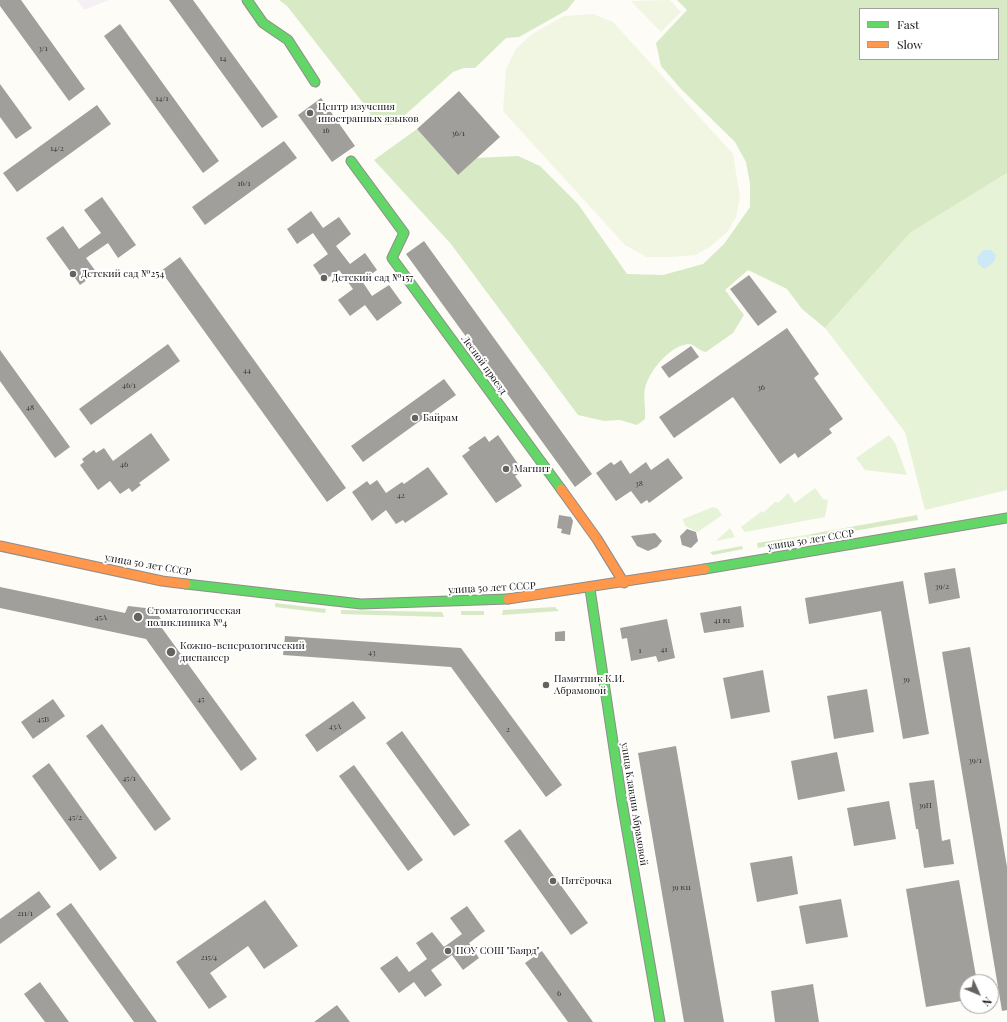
<!DOCTYPE html>
<meta charset="utf-8">
<style>
body{margin:0}
#map{position:relative;width:1007px;height:1022px;overflow:hidden;background:#fdfcf7;font-family:"Playfair Display",serif}
canvas{display:block}
.legend{position:absolute;left:859px;top:8px;width:140px;height:52px;box-sizing:border-box;background:#fff;border:1px solid #a0a0a0;margin:0;padding:5px 7px;list-style:none;font-size:12px;color:#111}
.legend li{display:flex;align-items:center;gap:8px;height:20px}
.legend b{width:20px;border:1px solid #a0a0a0}
.north{position:absolute;left:959px;top:974px;width:40px;height:40px;box-sizing:border-box;background:#fff;border:1px solid #a0a0a0;border-radius:50%;rotate:134deg;font-size:11px;font-weight:700;line-height:16px;text-align:center;color:#111}
.north::after{content:'';display:block;margin:auto;width:14px;height:18px;background:#646362;clip-path:polygon(50% 0,100% 100%,50% 72%,0 100%)}
</style>
<div id="map">
<canvas width="1007" height="1022"></canvas>
<ul class="legend">
<li><b style="height:5px;background:#63d668"></b>Fast</li>
<li><b style="height:5px;background:#ff974d"></b>Slow</li>
</ul>
<div class="north">N</div>
</div>
<script>
const c = document.querySelector('canvas').getContext('2d');
c.lineJoin = 'round';
function fillPath(path, color) { c.fillStyle = color; c.fill(path, 'evenodd'); }
function strokePath(path, color, width, dash) { c.strokeStyle = color; c.lineWidth = width; c.lineCap = dash ? 'butt' : 'round'; c.setLineDash(dash || []); c.stroke(path); }
function drawText(font, color, halo, rows, align = 'center') {
  c.font = font + ' "Playfair Display",serif'; c.lineWidth = 4; c.setLineDash([]); c.textBaseline = 'middle'; c.strokeStyle = halo; c.fillStyle = color; for (const [text, x, y, turn = 0] of rows) {
    c.save(); c.translate(x, y); c.rotate((+turn || 0) * Math.PI / 180); c.textAlign = isNaN(turn) ? turn : align; if (halo) c.strokeText(text, 0, 0); c.fillText(text, 0, 0); c.restore();
  }
}
fillPath(new Path2D(`
 M77,0H109L84,10Z`), '#f5f0f3');
fillPath(new Path2D(`
 M1007,173V490L925,510L905,432L825,328L910,233Z
 M889,435L895,443L907,475L865,470L856,458Z
 M815,488L823,499L828,500L825,517L745,532L741,527L762,511L763,513L776,501L778,503L788,493L795,503Z
 M713,507L718,509L722,515L698,532L685,526L683,519Z
 M730,528L735,537L716,541Z
 M811,534L812,538L782,543V539Z`), '#e7f3d7');
fillPath(new Path2D(`
 M279,0H575L567,10L519,37L506,38L475,68H464L453,72L395,124C380,127 373,120 367,108L287,6Z
 M677,0H1007V173L910,233L825,328L802,309L787,289L748,270L725,290L744,315L733,333L706,352C699,351 695,345 690,344C671,344 649,371 645,388C643,397 646,410 645,419L637,425L620,420L604,421L578,415L451,244L374,160L417,129L457,174L476,158L518,156L540,166L578,204L627,274L663,275L703,264L724,244L750,207V184L746,162L735,142L681,89L661,66L656,43L687,10ZM860,9H998V59H860Z
 M917,515L918,520L812,538L811,534Z
 M782,539V543L758,548L757,543Z
 M742,546L743,549L713,555L710,552Z
 M275,603L326,609L325,613L275,607Z
 M555,607L559,611L502,615L503,610Z
 M341,610L442,612L444,617L341,614Z
 M461,611H484V615H461Z`), '#d8eac5');
fillPath(new Path2D(`
 M670,0L681,12L661,32L631,1Z
 M593,14L613,22L733,154L740,197L736,217L728,231L710,247L695,255L672,257H647L625,245L503,111L506,69L516,49L532,34L564,16Z`), '#f0f6e1');
fillPath(new Path2D(`
 M984,250H991L996,255L994,262L984,269L978,264L977,257Z`), '#cde8f7');
fillPath(new Path2D(`
 M0,0H21L85,89L69,101L0,6Z
 M169,0H193L278,117L262,128Z
 M120,24L219,161L203,173L104,36Z
 M0,84L32,128L16,139L0,117Z
 M459,91L500,137L458,175L417,129Z
 M321,98L355,146L332,162L298,115Z
 M97,105L111,124L17,192L3,173Z
 M284,141L297,158L205,225L192,207Z
 M102,197L136,245L118,258L108,243L86,258L97,273L80,285L46,238L63,226L79,249L101,233L84,210Z
 M311,211L323,228L339,217L351,234L336,246L350,264L365,253L377,270L362,281L372,296L389,285L402,303L377,321L365,305L350,316L338,300L353,289L339,270L324,281L313,265L328,254L313,233L297,244L287,229Z
 M424,241L592,474L575,487L406,254Z
 M180,257L346,488L327,502L161,271Z
 M749,275L777,312L758,326L730,289Z
 M787,328L819,374L814,378L843,419L829,429L832,433L798,458L795,453L780,464L733,397L674,438L659,417Z
 M168,344L180,361L91,425L79,409Z
 M691,346L699,357L669,378L661,367Z
 M0,350L70,447L55,458L0,381Z
 M444,379L456,395L363,462L351,446Z
 M151,433L170,460L139,483L141,485L132,492L129,488L120,494L110,481L98,490L80,465L84,462L82,459L94,450L96,453L104,448L113,461Z
 M498,435L523,471L515,476L522,486L496,503L462,456L470,450L468,448L485,436L489,442Z
 M668,458L683,478L649,503L647,500L641,504L631,491L616,501L596,473L611,462L614,465L621,460L630,474L646,462L651,470Z
 M428,467L448,494L405,523L403,520L396,524L386,510L372,521L352,492L367,481L370,485L377,480L386,493L402,482L404,484Z
 M559,515L571,517L573,521L570,535L561,533L562,529L557,528Z
 M687,529L696,532L698,541L691,548L682,545L680,536Z
 M655,533L662,541L657,547L648,551L637,546L631,536Z
 M955,568L960,598L929,604L924,573Z
 M903,581L929,734L903,739L881,611L809,624L805,598Z
 M0,587L125,613L128,606L154,609L163,622L159,624L257,759L241,771L146,639L0,608Z
 M741,606L744,627L704,633L700,613Z
 M667,619L675,658L658,662L656,656L631,661L627,638L622,639L620,628Z
 M565,631V641H555V632Z
 M285,636L461,648L562,785L546,797L451,667L283,655Z
 M970,647L1007,867V1010L1002,1011L942,652Z
 M763,670L770,712L731,719L723,678Z
 M867,689L874,732L834,739L827,696Z
 M53,699L65,716L33,739L21,722Z
 M353,701L366,718L317,752L305,735Z
 M102,724L171,819L155,831L86,736Z
 M402,731L470,825L454,836L386,743Z
 M676,746L724,1022H684L638,753Z
 M837,752L845,791L798,800L791,761Z
 M49,763L117,858L100,871L32,776Z
 M354,765L423,860L408,871L339,776Z
 M934,780L942,841L950,839L954,864L924,868L918,829H916L909,783Z
 M889,801L896,839L854,846L847,808Z
 M520,829L588,923L571,935L504,841Z
 M792,856L798,894L757,902L750,863Z
 M959,880L977,982H967V1000L926,1007L906,889Z
 M39,891L51,907L0,944V919Z
 M841,899L848,937L806,944L799,906Z
 M265,900L298,946L264,969L248,946L210,973L227,997L209,1009L176,962Z
 M71,903L157,1022H134L56,914Z
 M467,906L485,931L469,943L479,958L463,970L452,955L431,970L442,985L425,997L414,982L399,993L380,968L397,956L409,972L427,959L416,943L432,932L444,947L462,934L450,918Z
 M542,951L593,1022H568L525,963Z
 M40,982L69,1022H45L24,994Z
 M813,984L819,1022H775L771,991Z
 M337,1005L350,1022H314Z`), '#a19f9c');
const fast = new Path2D(`
 M247,0L263,23L288,40L315,82
 M351,161L404,233L392,258L561,489
 M705,569L1007,518
 M186,584L361,604L508,599
 M590,589L622,802L660,1022`);
const slow = new Path2D(`
 M561,489L597,539L624,583
 M0,546L162,581L186,584
 M508,599L705,569`);
strokePath(fast, '#8e8d8b', 11);
strokePath(slow, '#8e8d8b', 11);
strokePath(fast, '#63d668', 9);
strokePath(slow, '#ff974d', 9);
for (const [x, y, r, color] of [
 [310,113,4,"#646362"],
 [73,274,4,"#646362"],
 [324,278,4,"#646362"],
 [415,418,4,"#646362"],
 [506,469,4,"#646362"],
 [138,617,5,"#646362"],
 [171,652,5,"#646362"],
 [546,685,4,"#646362"],
 [553,881,4,"#646362"],
 [448,951,4,"#646362"]
]) { const dot = new Path2D(); dot.arc(x, y, r, 0, 2 * Math.PI); c.fillStyle = color; c.fill(dot); strokePath(dot, '#fff', 1.5); }
drawText('8px', '#353434', null, [
 ["3/1",43,48],
 ["14",223,58],
 ["14/1",162,98],
 ["16",326,130],
 ["36/1",458,133],
 ["14/2",57,148],
 ["16/1",244,183],
 ["44",247,370],
 ["46/1",129,385],
 ["36",761,387],
 ["48",30,407],
 ["46",124,464],
 ["38",639,483],
 ["42",401,495],
 ["39/2",942,586],
 ["45А",101,617],
 ["41 к1",722,620],
 ["41",664,649],
 ["1",640,650],
 ["43",372,652],
 ["39",906,679],
 ["45",201,699],
 ["45Б",43,719],
 ["43А",335,726],
 ["2",508,729],
 ["39/1",975,760],
 ["45/1",129,778],
 ["39П",925,805],
 ["45/2",75,817],
 ["39 к11",681,887],
 ["211/1",25,913],
 ["215/4",209,957],
 ["6",559,993]
]);
drawText('10px', '#111', '#fff', [
 ["Центр изучения",318,107],
 ["иностранных языков",318,119],
 ["Детский сад №254",81,274],
 ["Детский сад №157",332,278],
 ["Байрам",423,418],
 ["Магнит",514,469],
 ["Стоматологическая",147,611],
 ["поликлиника №4",147,623],
 ["Кожно-венерологический",180,646],
 ["диспансер",180,658],
 ["Памятник К.И.",554,679],
 ["Абрамовой",554,691],
 ["Пятёрочка",561,881],
 ["НОУ СОШ \"Баярд\"",456,951]
], 'left');
drawText('10px', '#111', '#fff', [
 ["Лесной проезд",484,365,54],
 ["улица 50 лет СССР",811,540,-9],
 ["улица 50 лет СССР",148,565,10],
 ["улица 50 лет СССР",492,588,-3],
 ["улица Клавдии Абрамовой",634,804,81]
]);
</script>
